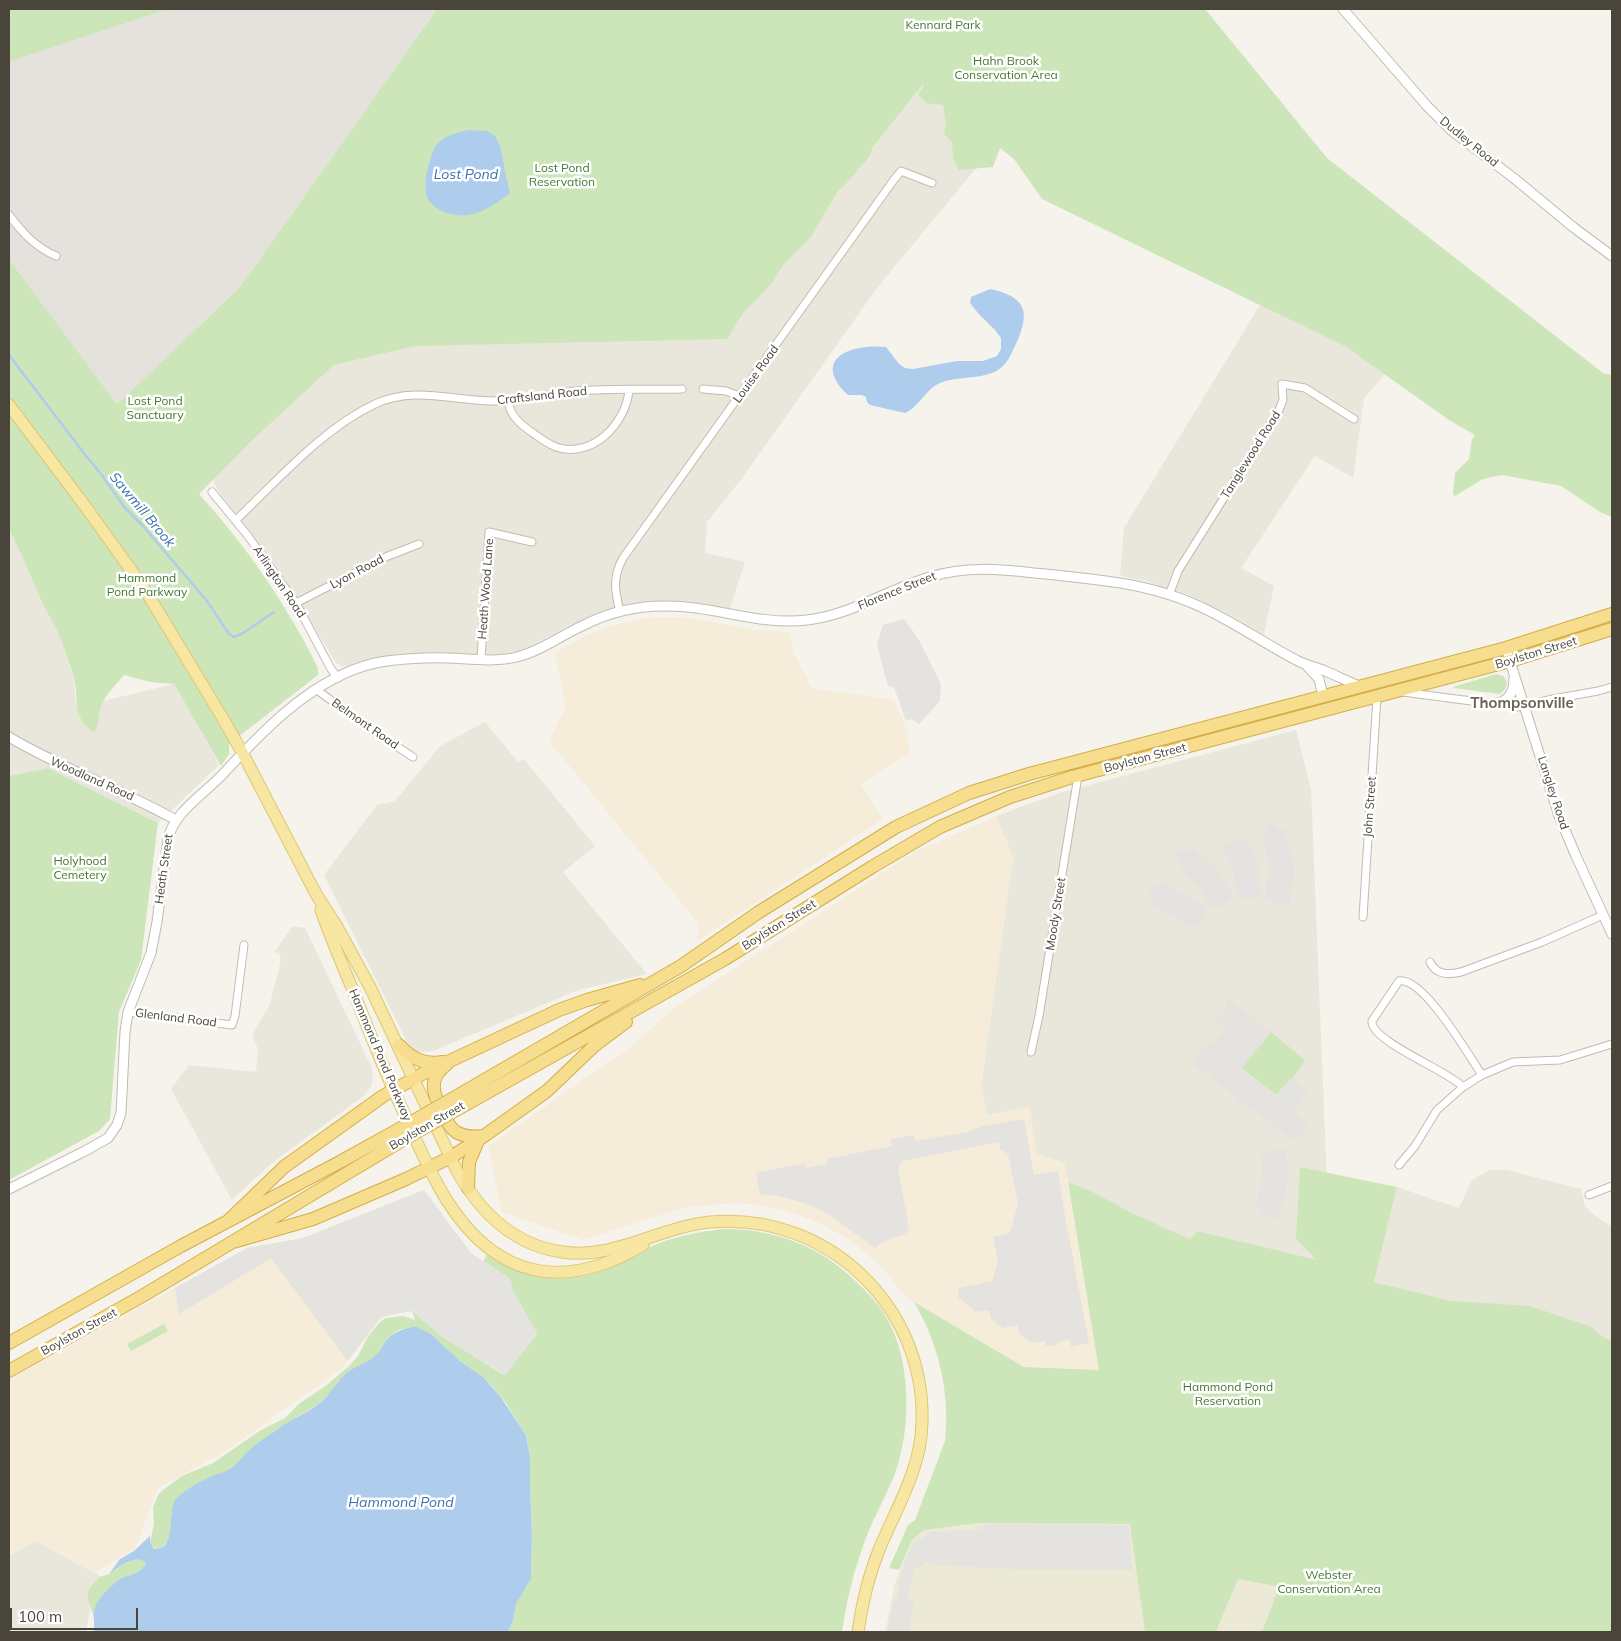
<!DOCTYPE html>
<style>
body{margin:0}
#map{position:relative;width:1621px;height:1641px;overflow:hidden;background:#f5f3ec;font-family:Mulish,sans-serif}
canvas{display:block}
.frame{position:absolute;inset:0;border:10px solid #49453a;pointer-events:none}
.scale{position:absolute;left:10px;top:1608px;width:128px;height:22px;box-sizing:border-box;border:2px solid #49453a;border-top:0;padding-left:6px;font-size:15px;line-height:18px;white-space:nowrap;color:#49453a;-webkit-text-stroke:4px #fff;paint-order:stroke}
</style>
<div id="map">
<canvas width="1621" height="1641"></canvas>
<div class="frame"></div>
<div class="scale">100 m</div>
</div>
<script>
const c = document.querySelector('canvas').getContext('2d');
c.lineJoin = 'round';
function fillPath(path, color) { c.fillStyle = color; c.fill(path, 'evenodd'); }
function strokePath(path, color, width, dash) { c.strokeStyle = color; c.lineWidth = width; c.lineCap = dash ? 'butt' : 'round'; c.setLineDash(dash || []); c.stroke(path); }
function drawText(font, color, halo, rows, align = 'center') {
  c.font = font + ' Mulish,sans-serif'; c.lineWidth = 5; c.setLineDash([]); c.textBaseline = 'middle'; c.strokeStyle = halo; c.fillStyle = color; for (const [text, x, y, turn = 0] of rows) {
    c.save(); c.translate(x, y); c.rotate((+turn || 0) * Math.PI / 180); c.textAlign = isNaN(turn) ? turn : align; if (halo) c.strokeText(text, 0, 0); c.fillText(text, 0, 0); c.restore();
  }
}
fillPath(new Path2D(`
 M918,80L996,144L877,288L743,477L707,522L705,553L745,562L729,611L698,603L655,601L630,603L574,623L519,652L490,655L431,652L371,658L344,667L336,663L286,581L217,489L212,476L334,365L416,346Z
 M1260,305L1346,347L1385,374L1364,398L1353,478L1315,456L1241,568L1274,586L1264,635L1227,613L1189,595L1146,581L1120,576L1124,528Z
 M9,530L18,546L38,594L44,607L52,618L60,638L74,679L76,705L99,720V711L103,701L174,684L206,740L219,765L158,823L48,768L9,776Z
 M485,722L518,762L524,759L595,846L563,872L647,974L578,990L433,1051L412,1052L324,875L377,805L395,801L440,746Z
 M1296,730L1311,789L1330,1258L1327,1285L1240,1260L1190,1239L1132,1213L1091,1191L1068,1182L1064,1163L1037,1154L1029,1107L987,1115L981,1087L1013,857L996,816L1059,793Z
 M293,926L305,928L371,1066L373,1075L371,1086L365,1095L272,1163L232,1200L171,1089L189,1065L256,1072L258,1049L252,1035L270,1004L281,960L279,953L274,952Z
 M1489,1170H1507L1581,1189L1585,1206L1594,1215L1609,1225H1612V1340L1374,1282L1397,1187L1459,1208L1472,1180Z
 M36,1541L102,1577L93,1592L86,1632H9V1556Z`), '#e9e6db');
fillPath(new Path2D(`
 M665,617L690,618L754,630L790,632L793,651L812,688L893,700L907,728L910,753L861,784L883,819L697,941L699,924L549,741L566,707L555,653L587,635L611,626L642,619Z
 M996,816L1013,857L981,1087L987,1115L1029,1107L1037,1153L1064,1163L1099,1370L1024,1367L906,1297L884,1270L859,1247L845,1237L817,1222L785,1210L752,1204L735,1203L686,1207L583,1240L502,1212L488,1146L632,1046L674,1008L913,853Z
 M424,1190L471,1253L510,1279L412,1311L381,1317L341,1369L226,1451L158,1488L135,1548L95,1573L36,1541L9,1556V1380L247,1248L303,1238Z`), '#f5ecda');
fillPath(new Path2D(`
 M169,9H437L240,287L117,404L9,259V62Z`), '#e5e2dd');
fillPath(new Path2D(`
 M919,1522L1136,1524L1148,1632H885L895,1583Z
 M1242,1570L1273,1584L1279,1592L1267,1632H1216Z`), '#ede9d7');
fillPath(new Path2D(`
 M9,9H169L9,62Z
 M437,9H1205L1327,158L1603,373L1612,375V517L1600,512L1561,486L1502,475L1483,479L1455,496L1453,494L1455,473L1469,459L1472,439L1475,435L1449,420L1346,347L1042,199L1014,159L1000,148L993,167L959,170L953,159L952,142L944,134L946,123L943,105L926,103L918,94L924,86L923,84L872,148V150L869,157L845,185L837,192L811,237L784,264L772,283L744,312L727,339L416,346L334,365L248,444L199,494C247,547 287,605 318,668V675L229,744V754L221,766L174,684L150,682L124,675C117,684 108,692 103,702C97,712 101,725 94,733C70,714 80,702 74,678C70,665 65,651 60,638C55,624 47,613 41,600C30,576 22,553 9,530V259L117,404L240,287Z
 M1496,674L1503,676L1507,682L1506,688L1500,694L1454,688L1453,687Z
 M48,768L158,823L141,960L119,1012L110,1119L99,1131L9,1180V776Z
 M1271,1032L1305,1060L1292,1079L1291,1078L1276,1095L1242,1068Z
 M1300,1167L1397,1187L1374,1282L1452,1301L1530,1306L1592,1327L1604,1338L1612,1340V1632H1262L1278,1590L1275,1586L1238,1579L1216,1632H1145L1130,1524L979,1523L924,1530L912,1540L899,1570L889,1568L908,1525L915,1520L945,1441C950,1392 939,1345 914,1302L1024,1367L1099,1370L1068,1182L1091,1191L1132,1213L1190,1239L1197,1231L1317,1260L1296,1239Z
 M722,1229C769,1228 816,1244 850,1276C865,1290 880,1304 889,1322C910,1363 911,1421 898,1464C891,1488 877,1510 868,1533C855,1565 847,1598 842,1632H508L513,1621L516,1604L531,1579L532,1534L530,1486V1458L526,1435L505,1402L493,1387L483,1377L460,1361L431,1334L411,1327L398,1330L389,1337L383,1344L380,1353L371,1360L357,1367L337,1383L332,1391L319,1404L274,1431L233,1468L187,1490L172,1508L170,1533L167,1542L159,1550L155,1549L150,1542L154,1524L153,1507L158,1495L163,1490L182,1476L213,1463L261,1430L285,1418L300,1403L327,1385L350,1365L358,1356L369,1335L380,1322L386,1318L403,1316L415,1320L412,1311L442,1336L504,1375L537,1334L512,1289L510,1279L483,1261L487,1255C526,1282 571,1286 614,1266C630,1258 645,1248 662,1242C682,1235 701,1232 722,1229Z
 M164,1324L168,1331L131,1351L127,1344Z
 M135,1559L144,1560L146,1563C141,1574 129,1574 120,1579C109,1586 94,1605 94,1618L88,1599V1592L92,1585L100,1577L109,1574L121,1565Z`), '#cde6b9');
fillPath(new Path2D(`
 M904,619L918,638L941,684L940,701L919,724L911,719L906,721L894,687L888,686L877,645L883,625Z
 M1274,822L1276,829L1284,828L1292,854L1294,867L1293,881L1289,904L1275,903L1265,896L1269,867L1267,855L1262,838L1267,835L1266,829L1264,827Z
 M1246,838L1256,860L1261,890V895L1248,900L1237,897L1233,870L1222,845L1228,842Z
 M1192,847L1212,864L1225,882L1233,895L1223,906H1210L1201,889L1180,869L1182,864L1175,855L1183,849L1186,852Z
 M1161,881L1207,908L1204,919L1201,923L1192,927L1151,903L1153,897L1147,893L1154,883L1157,885Z
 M1228,998L1270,1032L1241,1069L1276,1096L1291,1078L1307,1092L1293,1110L1310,1124L1295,1142L1253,1109L1250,1111L1246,1108L1247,1106L1243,1104L1242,1105L1235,1099L1236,1097L1209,1077L1210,1075L1206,1073L1205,1074L1195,1066L1196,1064L1193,1062L1207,1044L1214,1042L1224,1030L1222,1024L1215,1020L1216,1016L1221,1015L1224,1012Z
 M1024,1119L1034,1175L1058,1171L1066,1222L1089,1343L1071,1347L1070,1340L1057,1342V1346H1046L1045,1341L1032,1343L1019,1334L1018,1325L1003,1328L991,1319L989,1310L976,1312L958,1297L959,1288L992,1281L998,1261L993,1237L1010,1233L1018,1203L1008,1154L1000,1149L999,1142L902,1161L898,1169L909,1228L905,1234L888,1239L875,1248L827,1213L805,1203L778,1196L760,1194L756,1173L805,1163L806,1168L827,1164V1159L892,1146L891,1139L914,1135L915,1141L968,1132L983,1126Z
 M1285,1148L1287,1166V1187L1278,1220L1270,1218L1261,1214L1263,1211L1256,1207L1262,1177L1261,1152Z
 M424,1190L471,1253L510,1279L512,1289L537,1334L505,1375L442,1336L412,1311L381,1317L348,1361L271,1258L179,1314L175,1288L247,1248L303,1238Z
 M988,1524L1127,1525L1129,1530L1132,1570L1013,1569L936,1565L933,1563L928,1562L923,1564L915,1570L907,1597L908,1599L914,1601L909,1632H888L893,1601L894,1599L898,1598L899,1595L898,1592L901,1571L913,1543L924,1537L930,1532L978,1530Z`), '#e4e3e0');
fillPath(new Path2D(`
 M469,130L487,131L495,136L501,148L505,172L510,193C498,202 485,212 469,215C456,217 435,212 428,199C423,190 426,173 429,164C431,157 434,146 440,141C449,134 459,132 469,130Z
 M990,289C1026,297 1031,311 1016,344C1012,351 1009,361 1002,367C985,382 954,374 936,385C925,392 916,409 905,413L870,405L867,402L866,397L862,395H848C810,359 851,343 886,347L899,364L905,368L913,369L957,361H983L997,356L1001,349V338L995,330L978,313L970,303L971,297Z
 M411,1327H417L431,1334L460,1361L483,1377L500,1396L526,1435L530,1458V1486L532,1534L531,1579L516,1604L513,1621L508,1632H94C95,1623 92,1614 96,1605C99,1598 113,1583 120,1579C129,1574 141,1574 146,1563C136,1553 118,1567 109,1574L120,1559L134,1551L150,1536V1542L154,1549C178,1551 166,1510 176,1499C186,1488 202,1481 215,1475C221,1473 227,1471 232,1468C237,1464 241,1459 245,1454C253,1446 263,1439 272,1433C287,1421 306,1414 320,1403C331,1394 337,1380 348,1372C357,1365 369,1363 377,1354C380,1352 381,1348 383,1345C389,1334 400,1330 411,1327Z`), '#aecdec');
strokePath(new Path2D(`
 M9,355L83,452L101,474L125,508L143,526L207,601L229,634L234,637L243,633L274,612`), '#aecdec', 2.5);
const minor = new Path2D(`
 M9,215C22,232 35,247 56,256
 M703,389L726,391L739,396
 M508,401C510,416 521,425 533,433C540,438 548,444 556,447C592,459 626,424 629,390
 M212,492L248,536L296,603L331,669L338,678
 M236,520C278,480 322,429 375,404C415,385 456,402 498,401C524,401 550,393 577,391C611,388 647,390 682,389
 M1169,595L1178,571L1279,410L1283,400L1282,384L1305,388L1354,419
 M296,603L388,556L419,544
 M620,612C615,591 612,578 623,558L893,181L901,171L932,183
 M481,659L489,532L532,542
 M317,690L373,731L413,757
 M1403,692L1517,707L1553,699L1598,691L1612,687
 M1363,917L1377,697
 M1430,962C1436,975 1448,975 1461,972L1542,942L1603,915
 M128,1012L232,1025L235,1016L244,945
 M1031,1052L1039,1016L1078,776
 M1463,1087C1449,1071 1370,1041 1372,1021L1399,981C1423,976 1469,1056 1482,1075
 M1399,1165L1415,1146L1437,1110L1463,1087L1482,1075L1513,1062L1560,1060L1612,1044
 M1589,1195L1612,1186`);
const tertiary = new Path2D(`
 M1343,9L1427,106L1452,131L1515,179L1573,227L1612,256
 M1508,655L1559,816L1576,856L1612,934
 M1307,666L1319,679L1323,696
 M1492,704C1508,703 1514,693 1514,678
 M9,737C63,769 122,790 176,820
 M9,1189L85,1151L108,1138L117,1125L121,1113L125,1032L128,1012L151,953L157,922L168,839C174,812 204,794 222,775C261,733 305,686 361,667C381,660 404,659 426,658C456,656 488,664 517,657C541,651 560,636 582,626C607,613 636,606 664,606C713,605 758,626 807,620C852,615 888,589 930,577C965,566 999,569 1034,573C1058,575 1082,578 1106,581C1138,585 1171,593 1201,607C1234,622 1265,644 1298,661C1306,665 1315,667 1323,670C1335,675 1347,681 1359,686`);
const primary = new Path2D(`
 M9,405L82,502L144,588L222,717L242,752L316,894L336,925L370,987L456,1169C479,1211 513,1245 562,1252C614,1260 659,1227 710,1222C827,1212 926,1306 922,1423C921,1470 896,1508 879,1550C868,1577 862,1604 858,1632
 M321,910C330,936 341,962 352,988C367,1025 381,1063 398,1100C413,1133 427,1168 446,1199C496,1279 564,1292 643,1245`);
const trunk = new Path2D(`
 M399,1045C412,1059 424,1065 443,1062
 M447,1064C427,1079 433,1094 443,1113C446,1120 450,1128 456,1132C464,1137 475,1137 484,1136
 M445,1103L681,966L759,912L896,827L969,793L1029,774L1506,648L1612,614
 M449,1114L725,959L872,867L940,827L1010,797L1072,777L1510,661L1612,629
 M468,1188L469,1162L478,1141
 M229,1220L284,1167L383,1096L424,1073L559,1010L587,1000L640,985
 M233,1242L313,1219L406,1179L451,1157L484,1136L547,1091L594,1046L626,1022
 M9,1343L181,1246L338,1163L401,1128
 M9,1371L144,1295L406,1138`);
strokePath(minor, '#c0bcaf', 9);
strokePath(tertiary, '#c0bcaf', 11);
strokePath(primary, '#ddc773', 13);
strokePath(trunk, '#d4ad48', 14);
strokePath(minor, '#fff', 7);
strokePath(tertiary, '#fff', 9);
strokePath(primary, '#f8e7a3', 11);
strokePath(trunk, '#f6de8e', 12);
const trunkBridge = new Path2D(`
 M401,1128L445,1103
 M406,1138L449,1114`);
strokePath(trunkBridge, '#d4ad48', 14, []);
strokePath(trunkBridge, '#f6de8e', 12);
drawText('12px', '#457830', '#fff', [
 ["Kennard Park",943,25],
 ["Hahn Brook",1006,61],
 ["Conservation Area",1006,75],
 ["Lost Pond",562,168],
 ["Reservation",562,182],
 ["Lost Pond",155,401],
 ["Sanctuary",155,415],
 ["Hammond",147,578],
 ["Pond Parkway",147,592],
 ["Holyhood",80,861],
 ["Cemetery",80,875],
 ["Hammond Pond",1228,1387],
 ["Reservation",1228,1401],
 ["Webster",1329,1575],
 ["Conservation Area",1329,1589]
]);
drawText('12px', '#49453a', '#fff', [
 ["Dudley Road",1469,142,39],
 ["Louise Road",756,374,-54],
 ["Craftsland Road",542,396,-6],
 ["Tanglewood Road",1251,455,-58],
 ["Lyon Road",357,572,-28],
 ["Arlington Road",279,582,56],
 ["Heath Wood Lane",486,589,-86],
 ["Florence Street",897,591,-22],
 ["Boylston Street",1536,653,-17],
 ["Belmont Road",365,724,35],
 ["Boylston Street",1145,758,-15],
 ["Woodland Road",92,779,24],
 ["Langley Road",1553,793,72],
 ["John Street",1370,807,-86],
 ["Heath Street",164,869,-82],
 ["Moody Street",1056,914,-81],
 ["Boylston Street",779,925,-32],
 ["Glenland Road",176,1018,7],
 ["Hammond Pond Parkway",380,1055,67],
 ["Boylston Street",427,1126,-30],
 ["Boylston Street",79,1332,-29]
]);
drawText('italic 14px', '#3972af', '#fff', [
 ["Lost Pond",466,175],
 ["Sawmill Brook",142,510,50],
 ["Hammond Pond",401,1503]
]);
drawText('bold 15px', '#6b6452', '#fff', [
 ["Thompsonville",1522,703]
]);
</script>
